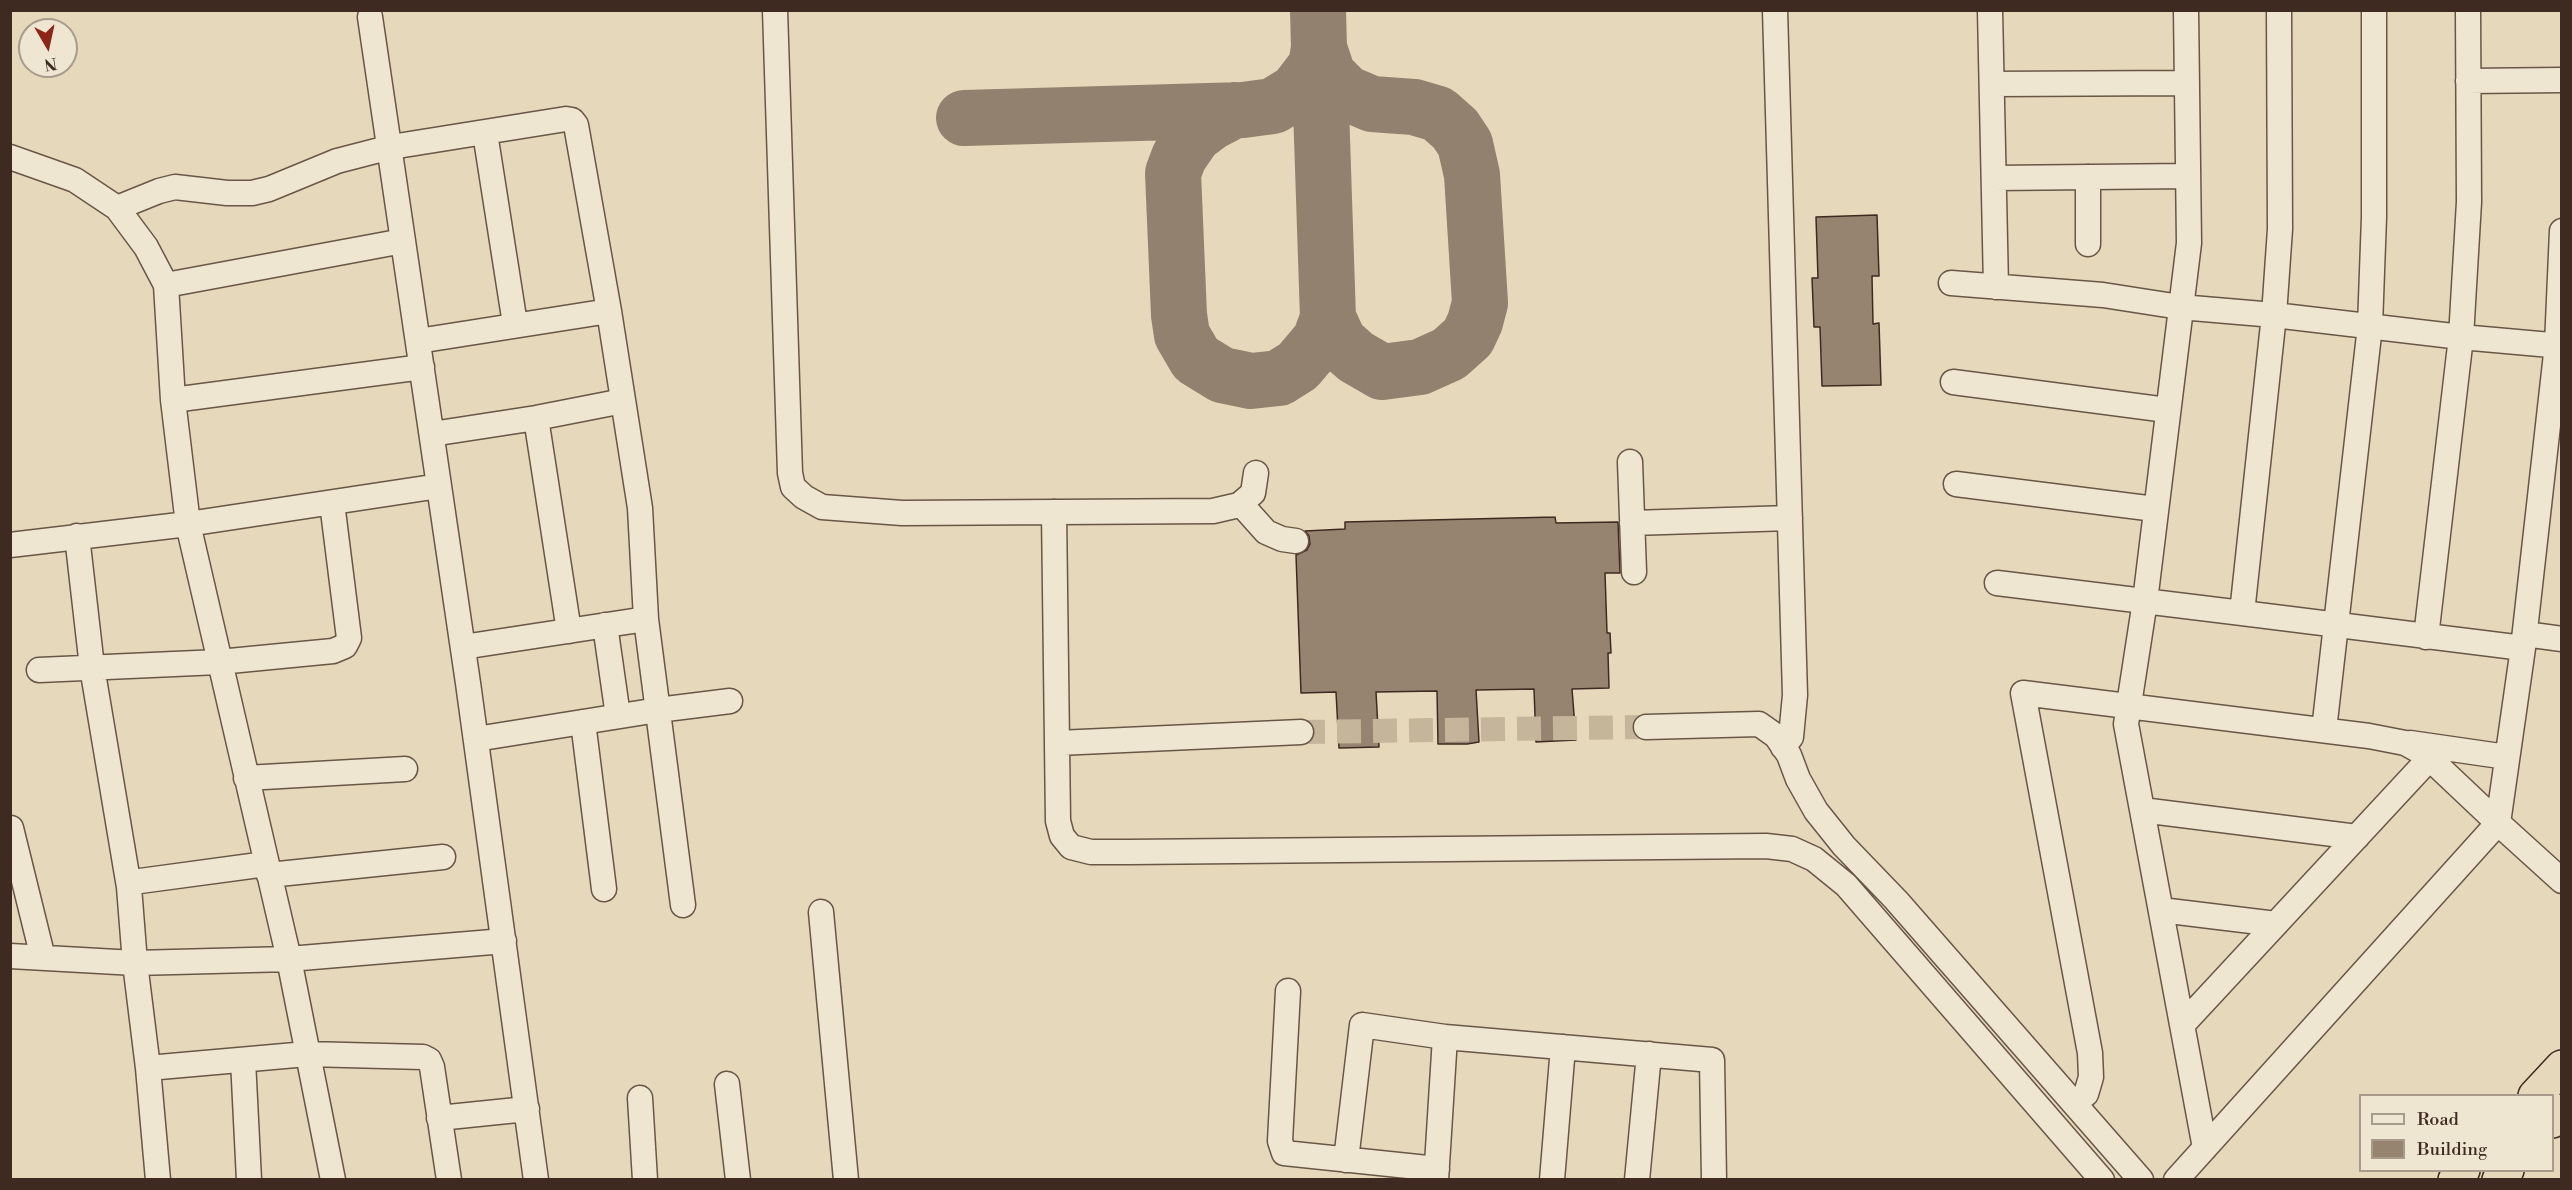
<!DOCTYPE html>
<html>
<head>
<meta charset="utf-8">
<style>
  body { margin:0 }
  #map { position:relative; width:2572px; height:1190px; overflow:hidden; background:#e6d8ba; font-family:"Libre Bodoni",serif }
  canvas { display:block }
  .frame { position:absolute; inset:0; border:12px solid #3f2a21; pointer-events:none }
  .legend { position:absolute; left:2359px; top:1094px; width:195px; height:78px; box-sizing:border-box; background:#efe6d2; border:2px solid #a99b8b; margin:0; padding:8px 10px; list-style:none; font-size:18px; color:#3f2a21 }
  .legend li { display:flex; align-items:center; gap:12px; height:30px }
  .legend b { width:30px; border:2px solid #a99b8b }
  .north { position:absolute; left:18px; top:18px; width:60px; height:60px; box-sizing:border-box; background:#efe6d2; border:2px solid #a99b8b; border-radius:50%; rotate:171deg; font-size:16px; font-weight:700; line-height:24px; text-align:center; color:#3f2a21 }
  .north::after { content:''; display:block; margin:auto; width:21px; height:27px; background:#8f2418; clip-path:polygon(50% 0,100% 100%,50% 72%,0 100%) }
</style>
</head>
<body>
<div id="map">
<canvas width="2572" height="1190"></canvas>
<div class="frame"></div>
<ul class="legend">
<li><b style="height:8px;background:#efe6d2"></b>Road</li>
<li><b style="height:16px;background:#968471"></b>Building</li>
</ul>
<div class="north">N</div>
</div>
<script>
const ctx = document.querySelector('canvas').getContext('2d');
ctx.lineJoin = 'round';
const poly = rows => new Path2D(rows.map(r => 'M' + r).join(''));
function strokePath(path, color, width, dash) { ctx.strokeStyle = color; ctx.lineWidth = width; ctx.lineCap = dash ? 'butt' : 'round'; ctx.setLineDash(dash || []); ctx.stroke(path); }
function fill(path, color) { ctx.fillStyle = color; ctx.fill(path, 'evenodd'); }
const taxiway = poly([
  [1318,10,1319,48,1328,318,1339,342,1356,357,1382,372,1420,367,1449,354,1468,337,1475,322,1480,303,1472,175,1465,144,1455,129,1438,114,1414,107,1372,104,1346,93,1328,75,1319,48],
  [1235,110,1210,123,1194,135,1179,157,1173,173,1179,315,1182,335,1196,359,1222,375,1251,381,1279,378,1298,366,1320,340,1328,318],
  [964,118,1243,110,1273,106,1296,92,1316,66,1319,48]
]);
const building = poly([
  [1877,215,1879,276,1872,276,1873,324,1879,323,1881,385,1822,386,1820,327,1814,327,1812,278,1818,278,1816,217,1877,215],
  [1555,517,1556,523,1618,522,1620,573,1605,573,1607,633,1610,633,1611,653,1608,653,1609,688,1572,689,1576,740,1536,742,1534,689,1476,690,1479,742,1467,744,1438,744,1437,691,1376,692,1379,747,1339,748,1336,692,1301,693,1296,555,1307,550,1310,544,1309,536,1305,531,1345,529,1345,522,1555,517]
]);
const minorTunnel = poly([
  [1301,732,1646,727]
]);
const minor = poly([
  [775,10,790,473,793,487,804,497,822,507,902,513,1213,511,1239,505,1253,493,1256,473],
  [1775,10,1795,695,1791,737,1783,747],
  [1990,10,1996,287],
  [2186,10,2189,243,2145,601,2126,724,2205,1148],
  [2468,10,2469,202,2461,337,2562,346],
  [370,17,403,241],
  [2468,81,2562,80],
  [1992,84,2187,83],
  [485,133,515,324],
  [10,157,75,180,117,208,146,247,166,285],
  [2088,177,2088,244],
  [1994,178,2188,176],
  [117,208,159,191,175,187,227,193,252,193,269,189,337,161,391,147,566,119,572,120,576,125,609,311],
  [1951,283,2103,295,2180,307,2274,315,2461,337,2426,637],
  [418,341,609,311,640,508,646,619,683,905],
  [1953,382,2167,410],
  [173,400,422,367],
  [536,418,569,631],
  [432,434,536,418,623,401],
  [1630,462,1634,572],
  [1956,484,2155,509],
  [1241,504,1266,532,1282,539,1296,541],
  [1054,512,1058,821,1062,836,1071,847,1091,852,1129,852,1766,846,1792,849,1814,859,1846,885,2102,1180],
  [1632,523,1790,518],
  [77,536,92,667,129,887],
  [10,545,188,524,439,486],
  [1997,583,2242,613,2274,315,2280,229,2279,10],
  [2242,613,2523,648,2557,345,2562,231],
  [605,625,618,716],
  [2525,634,2562,639],
  [463,647,646,619],
  [2523,648,2498,823,2562,881],
  [39,670,219,662,333,651,345,646,349,638,332,503],
  [583,722,604,889],
  [1646,727,1759,724,1776,736,1789,755,1798,779,1816,811,1844,846,1896,900,2141,1180],
  [2324,730,2370,326,2374,217,2374,10],
  [476,739,658,710,730,701],
  [1058,743,1301,732],
  [2410,743,2507,757],
  [246,778,405,769],
  [2142,810,2357,837],
  [11,828,43,958],
  [269,875,443,857],
  [2161,910,2276,924],
  [821,912,846,1180],
  [10,956,135,963,289,959,504,941],
  [1288,991,1280,1141,1284,1153,1437,1169],
  [2183,1024,2429,759],
  [243,1060,249,1180],
  [148,1068,307,1054,423,1057,429,1060,432,1067,449,1180],
  [727,1084,738,1180],
  [640,1098,645,1180],
  [2074,1103,2086,1094,2091,1077,2090,1053,2023,693,2369,736,2405,743,2425,754,2498,823,2176,1180],
  [439,1118,527,1109],
  [1346,1160,1362,1025,1445,1037],
  [158,1180,148,1068,135,963,129,887,133,882,140,881,266,864],
  [333,1180,289,959,188,524,173,400,166,285,403,241,468,683,536,1180],
  [1436,1180,1445,1037,1712,1060,1714,1180],
  [1552,1180,1563,1047],
  [1637,1180,1649,1054]
]);
const highway = poly([
  [2535,1096,2562,1067],
  [2552,1121,2562,1111],
  [2455,1180,2463,1170],
  [2499,1180,2507,1170]
]);
strokePath(taxiway, '#92816e', 56);
fill(building, '#968471');
strokePath(building, '#3f2a21', 1.5);
strokePath(minorTunnel, '#c5b59b', 24, [24, 12]);
strokePath(minor, '#695647', 27);
strokePath(highway, '#3f2a21', 36);
strokePath(minor, '#efe6d2', 24);
strokePath(highway, '#e6d8ba', 33);
</script>
</body>
</html>
